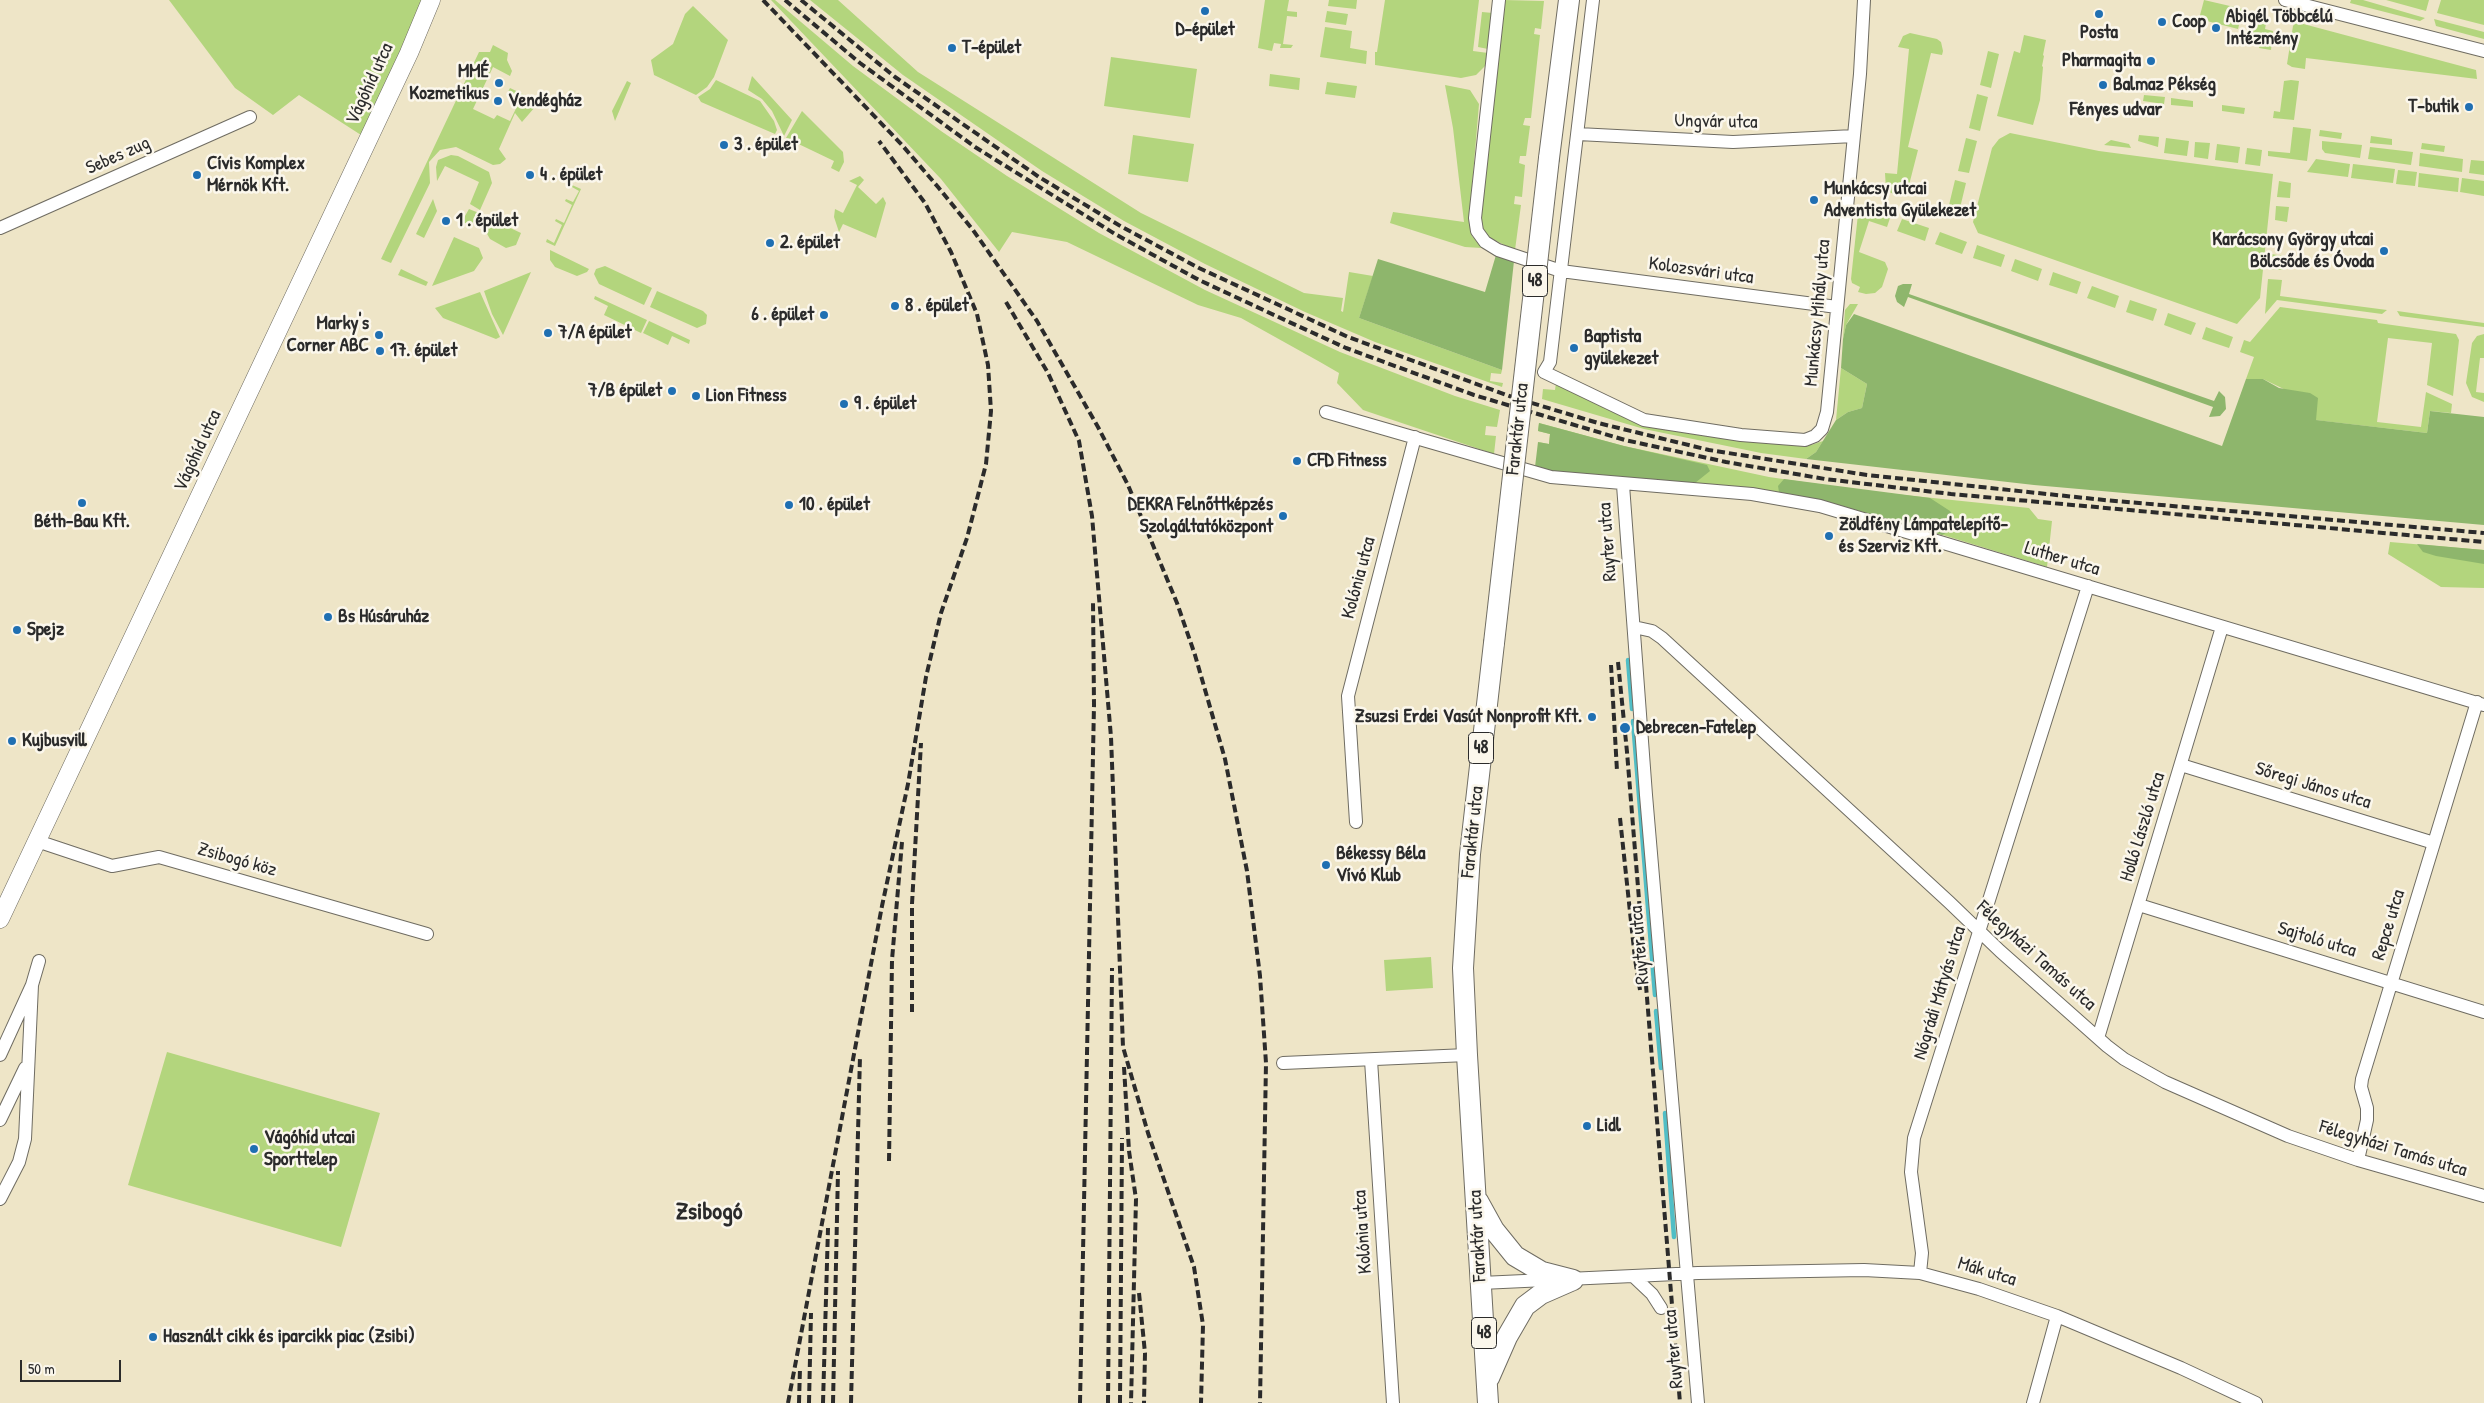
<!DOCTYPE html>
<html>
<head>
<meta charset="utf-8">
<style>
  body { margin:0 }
  #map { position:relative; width:2484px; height:1403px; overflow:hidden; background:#eee5c7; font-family:"Patrick Hand",sans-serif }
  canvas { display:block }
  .scale { position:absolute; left:20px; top:1360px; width:101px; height:22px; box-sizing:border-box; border:2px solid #2b2b2b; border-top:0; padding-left:6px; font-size:15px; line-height:18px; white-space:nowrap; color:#2b2b2b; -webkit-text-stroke:4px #fbf7ec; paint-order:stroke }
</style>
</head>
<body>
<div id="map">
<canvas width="2484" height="1403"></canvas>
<div class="scale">50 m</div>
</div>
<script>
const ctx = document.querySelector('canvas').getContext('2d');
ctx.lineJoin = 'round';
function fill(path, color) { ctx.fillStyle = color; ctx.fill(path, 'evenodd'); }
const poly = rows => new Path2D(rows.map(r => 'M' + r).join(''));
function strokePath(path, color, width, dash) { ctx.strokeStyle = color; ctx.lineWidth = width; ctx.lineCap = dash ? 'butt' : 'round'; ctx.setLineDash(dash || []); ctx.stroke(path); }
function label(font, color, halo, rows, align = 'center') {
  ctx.font = font + ' "Patrick Hand",sans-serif'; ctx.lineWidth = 5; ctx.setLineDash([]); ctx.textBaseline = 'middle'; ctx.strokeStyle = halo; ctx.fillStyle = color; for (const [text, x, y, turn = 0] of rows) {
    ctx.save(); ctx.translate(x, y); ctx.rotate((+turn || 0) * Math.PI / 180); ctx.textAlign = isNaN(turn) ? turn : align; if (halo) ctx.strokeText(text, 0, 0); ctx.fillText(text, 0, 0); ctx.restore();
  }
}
const green = poly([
  [169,0,422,0,397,63,361,135,299,95,273,115,235,88],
  [771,0,775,0,853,66,941,131,1007,176,1099,233,1205,290,1340,352,1455,396,1500,410,1497,427,1486,426,1485,435,1496,436,1494,454,1363,410,1337,383,1339,373,1320,362,1241,318,1198,305,1067,242,1012,232,999,252,941,179],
  [810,0,838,0,918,72,1141,213,1304,293,1343,298,1341,311,1343,312,1349,272,1373,276,1359,318,1502,370,1501,374,1491,373,1490,381,1503,383,1502,387,1375,342,1305,312,1205,264,1124,221,1042,171,903,75],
  [1265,0,1289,0,1287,11,1297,12,1297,17,1287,16,1283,44,1293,45,1291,48,1280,48,1281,44,1274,43,1272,51,1258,48],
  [1329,0,1357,0,1356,9,1328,6],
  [1385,0,1479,0,1473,51,1488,53,1485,66,1476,75,1461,78,1375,65,1375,52,1377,52],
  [1504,0,1544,1,1541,29,1535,28,1534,34,1540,35,1531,118,1525,118,1523,125,1530,126,1526,156,1520,156,1519,163,1525,165,1522,197,1515,196,1514,204,1521,205,1515,250,1488,237,1482,226,1481,218],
  [2204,0,2243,9,2238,29,2199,19],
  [2351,0,2363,0,2425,18,2420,21,2350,3],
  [2386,0,2429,0,2426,11],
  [2441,0,2484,0,2484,25,2437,13],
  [693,6,728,40,714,77,707,87,696,95,654,75,651,60,673,44,685,14],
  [1327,11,1348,14,1346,25,1325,22],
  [1482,12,1493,13,1488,49,1478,47],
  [2253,12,2265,15,2267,18,2265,29,2273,31,2271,50,2259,48,2262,35,2248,32],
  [2434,19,2484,32,2484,39,2436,26],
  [2296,22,2476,70,2477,79,2306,58,2305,69,2292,67,2287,64,2293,26],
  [1325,27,1352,31,1350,48,1367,51,1366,64,1320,57],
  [1910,33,1937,39,1941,42,1943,51,1942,55,1931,53,1908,147,1918,150,1909,185,1904,193,1895,195,1886,190,1885,173,1897,174,1909,49,1898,47,1903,36],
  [2024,35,2046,40,2043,55,2044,56,2042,66,2043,67,2040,100,2033,125,1997,116,2014,51,2020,53],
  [493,45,508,53,507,60,512,71,510,76,493,67,473,109,494,119,497,115,510,121,521,98,508,92,510,88,529,97,535,107,522,122,515,113,499,149,506,159,500,164,493,165,456,147,440,150,429,162,430,183,391,263,381,259,479,52,490,52],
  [1988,51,1999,54,1991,88,1980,85],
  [1111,57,1197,69,1190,118,1104,106],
  [1270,74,1300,78,1299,90,1269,86],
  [752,76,792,120,784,136,772,111,762,99,748,90],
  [716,80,760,101,774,121,777,130,775,134,701,102,698,97,710,89],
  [2291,80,2299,81,2294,120,2273,118,2274,111,2280,112,2284,81],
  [627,81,631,83,615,121,612,111],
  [1327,82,1357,86,1355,98,1325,94],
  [1445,85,1470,90,1479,104,1469,222,1472,236,1482,248,1465,247,1390,223,1393,212,1464,222,1453,128],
  [1977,94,1988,97,1980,131,1969,128],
  [2144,95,2165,97,2164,104,2143,101],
  [2171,98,2193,101,2193,107,2171,105],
  [2222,105,2245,108,2244,114,2222,111],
  [802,111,843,152,844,162,839,172,831,168,834,161,786,138],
  [2293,127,2311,129,2307,161,2268,156,2268,151,2290,153],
  [2320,130,2342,133,2341,139,2319,136],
  [2010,133,2099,151,2273,174,2260,298,2237,324,1978,233,1973,222,1992,148,1999,139],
  [1133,135,1194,144,1188,182,1128,174],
  [2139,135,2159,137,2158,147,2138,141],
  [2371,136,2392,139,2392,145,2370,143],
  [1966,138,1977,141,1969,173,1958,171],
  [2166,138,2189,141,2187,156,2164,153],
  [2111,140,2129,144,2131,148,2104,145],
  [2322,141,2362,145,2360,158,2325,153,2322,149],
  [2195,142,2210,143,2208,159,2194,157],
  [2422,143,2445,146,2444,152,2421,149],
  [2217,144,2240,147,2238,163,2215,160],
  [2370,147,2413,152,2411,165,2368,159],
  [2247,148,2262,150,2260,166,2245,164],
  [2420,153,2463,159,2462,172,2419,166],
  [451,155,458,156,489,172,492,183,480,210,470,204,479,182,445,166,437,181,436,167,438,160],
  [2316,159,2350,164,2348,177,2307,172],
  [2471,160,2484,161,2484,175,2469,173],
  [2353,164,2395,169,2393,183,2351,178],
  [2398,170,2417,172,2415,186,2396,184],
  [2419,173,2459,178,2458,192,2418,187],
  [860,176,864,180,858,187,876,204,883,197,886,203,876,238,843,224,839,232,834,217,835,209,843,213,857,185,849,181],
  [2462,178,2484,181,2484,196,2460,192],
  [1955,180,1966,183,1960,208,1949,205],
  [2279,181,2291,183,2290,198,2277,197],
  [572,185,581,189,555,246,546,242,547,239,554,243,562,225,555,221,556,219,564,223,572,205,565,201,566,199,573,202,579,191,572,187],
  [433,199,437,211,424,238,416,234],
  [2276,206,2289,207,2287,222,2275,220],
  [1868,207,1891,215,1887,227,1869,221,1859,252,1885,262,1888,269,1882,287,1875,293,1866,294,1858,292,1860,287,1852,283,1851,279,1858,214,1862,208],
  [469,209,479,213,476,219,472,223,461,223],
  [487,217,521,233,516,245,506,248,490,239,486,232],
  [1902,219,1929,228,1925,241,1897,231],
  [1940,232,1967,242,1962,254,1935,244],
  [454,237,479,248,483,258,474,271,432,286],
  [1977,245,2005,255,2001,267,1973,258],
  [550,250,589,269,587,272,577,276,555,267,550,260],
  [2271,254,2284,256,2283,270,2269,269],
  [2015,259,2042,269,2038,281,2011,271],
  [605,266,652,288,644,305,599,284,594,274,596,269],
  [401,269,428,282,426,286,398,275],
  [531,272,503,335,492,314,484,291],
  [2053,272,2081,282,2077,294,2049,285],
  [2268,279,2282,280,2280,296,2387,310,2382,314,2277,300,2265,314],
  [2092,286,2119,296,2115,308,2087,298],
  [657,291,703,311,707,315,706,324,697,328,650,307],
  [480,292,500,337,496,339,443,318,435,308],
  [595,296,647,320,641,333,604,315,608,306,594,299],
  [2130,300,2157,309,2153,321,2126,312],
  [1850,304,1858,304,1846,325,1843,339,1845,310],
  [2280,307,2377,320,2378,323,2456,334,2459,340,2453,396,2427,385,2432,343,2388,338,2377,422,2421,427,2426,392,2452,404,2451,413,2430,411,2427,433,2315,420,2290,392,2263,379,2246,379,2254,357,2240,352,2244,340,2250,342],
  [2397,311,2484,323,2484,327,2400,316],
  [2168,313,2196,323,2191,335,2164,325],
  [649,321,690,340,689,344,672,336,668,345,643,333],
  [2206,327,2233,337,2229,348,2202,339],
  [2484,334,2484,358,2480,358,2476,392,2484,393,2484,402,2472,397,2466,383,2472,343,2477,336],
  [1841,368,1867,384,1862,408,1848,412,1836,420],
  [1556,383,1643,424,1741,440,1811,445,1823,441,1816,452,1806,459,1761,453,1644,429,1542,399,1543,389,1555,390],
  [1539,423,1624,446,1769,477,1866,491,2029,508,2038,519,2052,521,2047,567,1891,519,1807,497,1727,486,1616,477,1538,442,1549,444,1550,434,1538,431],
  [2390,542,2484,550,2484,588,2441,587,2388,554],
  [1431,957,1433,988,1386,991,1384,960],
  [167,1052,380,1113,341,1247,128,1185]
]);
const forest = poly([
  [1496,255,1514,261,1502,370,1359,318,1378,259,1485,292],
  [1903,284,1912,284,1909,294,2214,401,2219,391,2225,397,2226,409,2220,416,2209,417,2213,407,1908,297,1904,307,1897,302,1895,296,1898,286],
  [1854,314,2222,446,2246,379,2263,379,2279,388,2310,393,2318,398,2316,420,2427,433,2430,411,2484,417,2484,525,2034,485,1806,459,1816,452,1836,420,1848,412,1862,408,1867,384,1841,368,1843,339,1846,325],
  [1539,423,1624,446,1707,465,1710,471,1695,483,1560,473,1535,467,1538,442,1549,444,1550,434,1538,431],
  [1784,479,1930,498,1950,511,1954,517,1955,528,1942,535,1822,500,1779,492,1778,486],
  [2417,544,2484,550,2484,564,2436,556,2423,552]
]);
const stream = poly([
  [1628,660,1632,709],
  [1633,721,1655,995],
  [1656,1011,1661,1068],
  [1665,1113,1674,1237]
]);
const street = poly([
  [1499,0,1475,218,1477,231,1485,242,1498,250,1561,271,1837,307],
  [1593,0,1550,362,1544,372,1644,420,1741,435,1805,440,1815,436,1822,429,1827,412,1860,74,1864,0],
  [2285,0,2484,51],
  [1578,134,1733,142,1854,136],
  [0,228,250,117],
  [1326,412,1551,477,1752,494,1820,506,2484,705],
  [1623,485,1646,795,1698,1403],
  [1634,627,1652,631,1662,638,1949,902,2000,951,2107,1046,2124,1059,2165,1082,2288,1136,2358,1160,2484,1196],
  [2181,765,2434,843],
  [1356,822,1348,696,1415,437],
  [37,841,112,866,159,857,427,934],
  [2139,905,2484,1012],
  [2098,1038,2222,627],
  [0,1055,32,985,39,961],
  [1371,1060,1393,1403],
  [1283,1063,1467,1055],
  [0,1120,25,1068],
  [2358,1160,2367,1120,2367,1108,2361,1087,2362,1079,2477,702],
  [0,1199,19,1162,25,1139,32,985],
  [1920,1273,1922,1253,1911,1172,1914,1138,2088,586],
  [1634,1277,1652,1294,1661,1308],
  [1481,1283,1698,1273,1864,1270,1920,1273,1979,1289,2057,1316,2181,1368,2256,1403],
  [2033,1403,2057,1316]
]);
const secondary = poly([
  [0,919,409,53,431,0]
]);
const primary = poly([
  [1549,158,1569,0],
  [1478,1201,1494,1230,1515,1256,1542,1272,1573,1280],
  [1489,1378,1507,1337,1525,1306,1541,1294,1573,1280],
  [1488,1403,1467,1055,1463,968,1470,854,1494,643]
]);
const rail = poly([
  [763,0,902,145,938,187,973,230,1037,321,1098,427,1128,485,1177,603,1195,655,1225,759,1247,871,1260,976,1266,1063,1260,1403],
  [785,0,860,63,975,147,1115,234,1199,280,1287,321,1346,348,1474,395,1625,440,1726,462,1825,479,1951,494,2484,542],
  [801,0,895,77,1039,177,1122,227,1199,268,1348,337,1512,397,1598,423,1709,450,1867,475,2104,500,2484,533],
  [1006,302,1048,373,1079,441,1092,516,1111,737,1123,1047,1148,1133,1194,1267,1203,1325,1201,1403],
  [1618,662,1627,752,1680,1403],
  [1611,665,1617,771],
  [1620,818,1635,959,1640,990],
  [912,1012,912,904,921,743],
  [1124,1067,1129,1151,1136,1199,1131,1403],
  [889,1161,892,960,902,842],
  [1139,1293,1145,1353,1144,1403],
  [788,1403,882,906,908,784,926,677,941,613,967,538,986,464,991,411,988,365,977,314,951,252,925,203,879,141],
  [799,1403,800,1368],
  [809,1403,811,1313],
  [823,1403,828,1228],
  [833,1403,838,1171],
  [851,1403,860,1056],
  [1080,1403,1094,705,1093,601],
  [1108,1403,1112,968],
  [1120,1403,1122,1138]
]);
const primaryBridge = poly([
  [1494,643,1549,158]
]);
const markers = [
  [1205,11,5,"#1f6fb2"],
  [2099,14,5,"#1f6fb2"],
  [2162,22,5,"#1f6fb2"],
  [2216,28,5,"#1f6fb2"],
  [952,48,5,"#1f6fb2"],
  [2151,61,5,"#1f6fb2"],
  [499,83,5,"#1f6fb2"],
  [2103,85,5,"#1f6fb2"],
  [498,101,5,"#1f6fb2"],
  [2469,107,5,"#1f6fb2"],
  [724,145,5,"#1f6fb2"],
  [197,175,5,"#1f6fb2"],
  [530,175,5,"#1f6fb2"],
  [1814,200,5,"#1f6fb2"],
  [446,221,5,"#1f6fb2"],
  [770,243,5,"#1f6fb2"],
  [2384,251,5,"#1f6fb2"],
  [895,306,5,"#1f6fb2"],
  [824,315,5,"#1f6fb2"],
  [548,333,5,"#1f6fb2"],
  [379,335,5,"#1f6fb2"],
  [1574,348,5,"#1f6fb2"],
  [380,351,5,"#1f6fb2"],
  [672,391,5,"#1f6fb2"],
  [696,396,5,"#1f6fb2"],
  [844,404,5,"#1f6fb2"],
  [1297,461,5,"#1f6fb2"],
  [82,503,5,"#1f6fb2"],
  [789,505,5,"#1f6fb2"],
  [1283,516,5,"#1f6fb2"],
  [1829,536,5,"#1f6fb2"],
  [328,617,5,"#1f6fb2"],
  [17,630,5,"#1f6fb2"],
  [1592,717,5,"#1f6fb2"],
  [1625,728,6,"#1f6fb2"],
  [12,741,5,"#1f6fb2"],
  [1326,865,5,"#1f6fb2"],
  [1587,1126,5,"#1f6fb2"],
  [254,1149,5,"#1f6fb2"],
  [153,1337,5,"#1f6fb2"]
];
const shields = [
  [1535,281,25],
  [1481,748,25],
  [1484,1333,25]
];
const shieldNames = [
  ["48",1535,281],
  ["48",1481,748],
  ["48",1484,1333]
];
const poiNames = [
  ["Abigél Többcélú",2226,17],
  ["Intézmény",2226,39],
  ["Coop",2172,22],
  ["D-épület",1205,30,"center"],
  ["Posta",2099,33,"center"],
  ["T-épület",962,48],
  ["Pharmagita",2141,61,"right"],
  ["MMÉ",489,72,"right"],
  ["Kozmetikus",489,94,"right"],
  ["Balmaz Pékség",2113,85],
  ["Vendégház",508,101],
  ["T-butik",2459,107,"right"],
  ["3 . épület",734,145],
  ["Cívis Komplex",207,164],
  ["Mérnök Kft.",207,186],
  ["4 . épület",540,175],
  ["Munkácsy utcai",1824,189],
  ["Adventista Gyülekezet",1824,211],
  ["1 . épület",456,221],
  ["Karácsony György utcai",2374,240,"right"],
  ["Bölcsőde és Óvoda",2374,262,"right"],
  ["2. épület",780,243],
  ["8 . épület",905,306],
  ["6 . épület",814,315,"right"],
  ["Marky's",369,324,"right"],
  ["Corner ABC",369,346,"right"],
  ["7/A épület",558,333],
  ["Baptista",1584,337],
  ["gyülekezet",1584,359],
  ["17. épület",390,351],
  ["7/B épület",662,391,"right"],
  ["Lion Fitness",706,396],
  ["9 . épület",854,404],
  ["CFD Fitness",1307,461],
  ["10 . épület",799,505],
  ["DEKRA Felnőttképzés",1273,505,"right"],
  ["Szolgáltatóközpont",1273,527,"right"],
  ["Béth-Bau Kft.",82,522,"center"],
  ["Zöldfény Lámpatelepítő-",1839,525],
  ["és Szerviz Kft.",1839,547],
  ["Bs Húsáruház",338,617],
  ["Spejz",27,630],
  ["Zsuzsi Erdei Vasút Nonprofit Kft.",1582,717,"right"],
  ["Debrecen-Fatelep",1636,728],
  ["Kujbusvill",22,741],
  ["Békessy Béla",1336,854],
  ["Vívó Klub",1336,876],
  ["Lidl",1597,1126],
  ["Vágóhíd utcai",264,1138],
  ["Sporttelep",264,1160],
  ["Használt cikk és iparcikk piac (Zsibi)",163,1337]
];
const streetNames = [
  ["Vágóhíd utca",370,84,-65],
  ["Ungvár utca",1716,122,1],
  ["Sebes zug",118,156,-24],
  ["Kolozsvári utca",1701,271,8],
  ["Munkácsy Mihály utca",1818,313,-85],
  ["Faraktár utca",1518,429,-84],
  ["Vágóhíd utca",198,451,-65],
  ["Ruyter utca",1608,542,-94],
  ["Luther utca",2062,559,17],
  ["Kolónia utca",1359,578,-75],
  ["Sőregi János utca",2313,786,17],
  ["Holló László utca",2143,827,-73],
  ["Faraktár utca",1473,832,-84],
  ["Zsibogó köz",237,860,16],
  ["Repce utca",2389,925,-73],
  ["Sajtoló utca",2317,940,17],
  ["Ruyter utca",1640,945,-95],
  ["Félegyházi Tamás utca",2036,956,42],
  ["Nógrádi Mátyás utca",1940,993,-73],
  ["Félegyházi Tamás utca",2393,1149,17],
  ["Kolónia utca",1363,1232,-94],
  ["Faraktár utca",1478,1236,-93],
  ["Mák utca",1987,1272,17],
  ["Ruyter utca",1674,1349,-95]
];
const neighbourhoodNames = [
  ["Fényes udvar",2116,110]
];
const districtNames = [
  ["Zsibogó",709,1213]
];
fill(green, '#b3d57d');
fill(forest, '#8eb66c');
strokePath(stream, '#50bec6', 4.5);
strokePath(street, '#6f6c62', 14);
strokePath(secondary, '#6f6c62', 19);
strokePath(primary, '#6f6c62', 22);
strokePath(street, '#fff', 12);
strokePath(secondary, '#fff', 18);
strokePath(primary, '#fff', 20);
strokePath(rail, '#2b2b2b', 4, [8, 4]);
strokePath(primaryBridge, '#6f6c62', 22, []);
strokePath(primaryBridge, '#fff', 20);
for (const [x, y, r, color] of markers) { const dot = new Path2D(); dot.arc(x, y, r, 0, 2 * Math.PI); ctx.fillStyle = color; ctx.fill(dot); strokePath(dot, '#fbf7ec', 2); }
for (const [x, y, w] of shields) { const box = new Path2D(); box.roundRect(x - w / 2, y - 15.5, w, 31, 4); ctx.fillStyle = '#fbf7ec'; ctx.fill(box); strokePath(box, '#2b2b2b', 1); }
label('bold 18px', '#2b2b2b', null, shieldNames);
label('bold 19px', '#2b2b2b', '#fbf7ec', poiNames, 'left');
label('19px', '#2b2b2b', '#fbf7ec', streetNames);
label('bold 20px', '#2b2b2b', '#fbf7ec', neighbourhoodNames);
label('bold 24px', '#2b2b2b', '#fbf7ec', districtNames);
</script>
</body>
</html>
